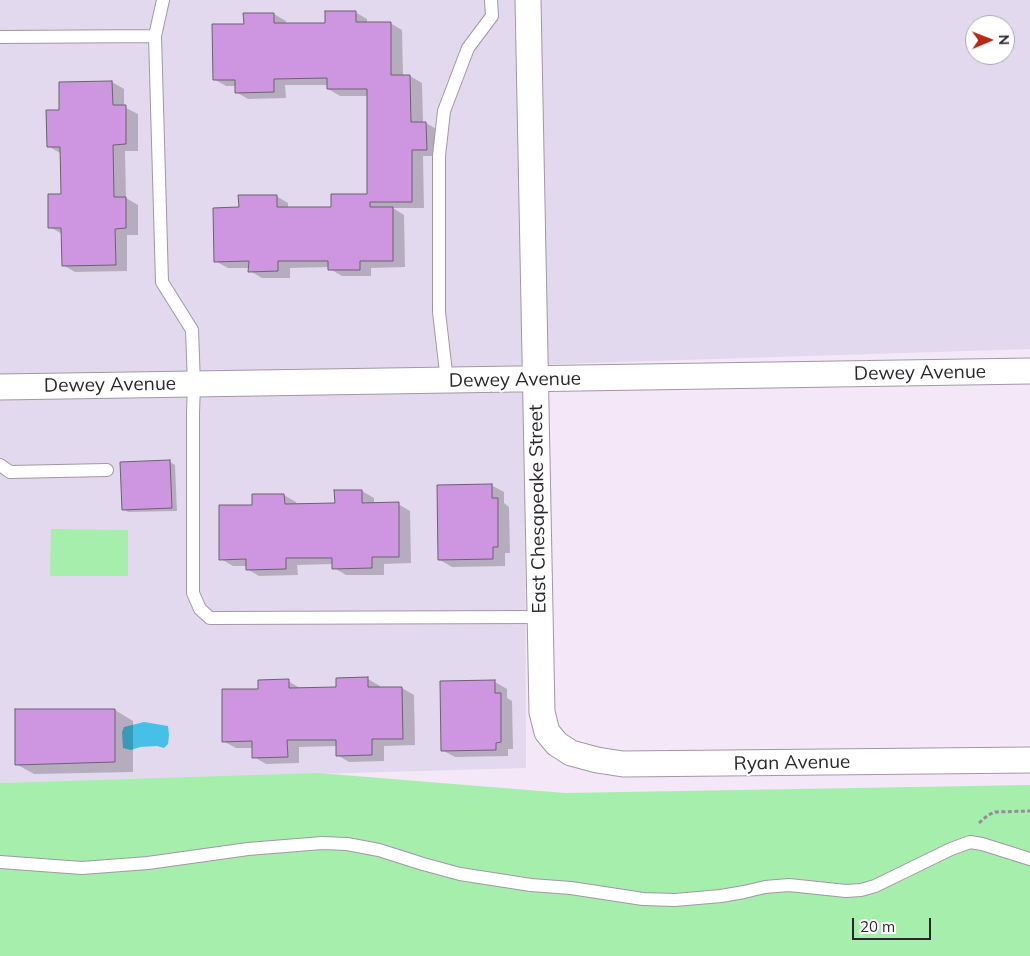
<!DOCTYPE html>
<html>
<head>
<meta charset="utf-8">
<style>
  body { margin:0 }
  #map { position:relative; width:1030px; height:956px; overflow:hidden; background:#f3e7f8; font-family:Mulish,sans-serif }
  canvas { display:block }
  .north { position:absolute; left:965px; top:15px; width:50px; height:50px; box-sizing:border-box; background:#fff; border:1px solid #aaa8ab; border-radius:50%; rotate:89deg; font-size:14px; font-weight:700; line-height:20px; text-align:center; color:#2b262d }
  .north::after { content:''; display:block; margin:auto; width:18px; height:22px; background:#b62a13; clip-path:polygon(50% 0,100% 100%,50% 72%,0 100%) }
  .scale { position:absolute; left:852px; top:918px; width:79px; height:22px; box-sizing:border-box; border:2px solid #2b262d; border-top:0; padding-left:6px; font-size:15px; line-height:18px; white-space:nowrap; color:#2b262d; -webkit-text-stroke:4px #fff; paint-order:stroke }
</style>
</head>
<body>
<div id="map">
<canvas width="1030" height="956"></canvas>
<div class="north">N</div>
<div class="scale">20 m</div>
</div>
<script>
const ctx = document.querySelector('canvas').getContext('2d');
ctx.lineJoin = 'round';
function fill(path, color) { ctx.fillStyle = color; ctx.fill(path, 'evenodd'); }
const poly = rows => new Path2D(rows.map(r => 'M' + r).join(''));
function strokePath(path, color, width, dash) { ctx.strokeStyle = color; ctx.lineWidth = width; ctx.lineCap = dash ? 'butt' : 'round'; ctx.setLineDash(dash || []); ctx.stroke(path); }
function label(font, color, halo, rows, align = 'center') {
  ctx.font = font + ' Mulish,sans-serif'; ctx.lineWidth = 4.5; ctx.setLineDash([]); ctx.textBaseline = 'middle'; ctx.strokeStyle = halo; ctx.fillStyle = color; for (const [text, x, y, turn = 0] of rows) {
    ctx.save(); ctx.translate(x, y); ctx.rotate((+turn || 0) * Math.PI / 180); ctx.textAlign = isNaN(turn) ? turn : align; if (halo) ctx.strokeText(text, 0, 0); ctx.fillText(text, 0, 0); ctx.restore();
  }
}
const education = poly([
  [0,0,1030,0,1030,349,525,365,526,768,0,783],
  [975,25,1005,25,1005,55,975,55]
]);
const green = poly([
  [51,529,128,530,128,576,50,576],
  [318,773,565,793,1030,785,1030,956,0,956,0,783]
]);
const water = poly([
  [144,722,168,726,169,735,168,744,164,748,157,746,140,747,131,750,123,748,122,732,124,727]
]);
const shadow = poly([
  [355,12,367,19,367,23,390,23,402,30,403,76,410,76,422,83,423,123,426,123,438,130,439,156,423,156,424,208,393,208,404,215,405,267,371,268,371,276,342,276,330,269,330,267,290,268,290,278,262,278,250,271,250,268,228,268,215,261,240,208,276,196,288,203,288,209,332,208,369,195,368,96,340,96,328,89,328,85,285,85,286,98,248,99,236,92,236,86,226,86,214,79,245,25,274,14,286,21,286,24,326,24],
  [112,82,124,89,124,107,138,114,138,151,125,151,126,198,138,205,138,235,127,235,127,271,75,272,63,265,62,234,50,227,62,196,60,153,48,146,61,111],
  [170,462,175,465,177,511,128,512,123,509],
  [491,485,504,492,504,503,509,507,510,553,505,553,505,566,452,567,440,560],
  [362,491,374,498,374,504,398,504,410,511,411,563,384,564,384,575,346,575,334,568,333,564,297,565,298,575,259,576,247,569,247,566,233,566,221,559,254,506,284,495,296,502,296,505,336,504],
  [368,679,380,686,380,688,402,688,414,695,415,745,384,746,384,761,349,762,337,755,337,746,299,747,299,763,266,764,254,757,254,748,236,748,223,741,260,690,288,681,300,688,300,689,337,689],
  [495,682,507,689,507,698,512,701,513,749,508,749,508,756,455,757,442,750],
  [115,710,133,721,133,772,34,774,16,764]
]);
const building = poly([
  [325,11,356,11,356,22,391,22,391,75,410,75,411,122,426,122,427,150,412,150,412,202,370,202,370,207,393,207,393,261,360,261,360,270,328,270,328,261,278,261,278,271,248,272,249,261,214,262,213,208,239,207,238,195,277,195,277,207,331,207,331,194,367,194,367,89,327,89,327,78,274,79,274,92,235,93,235,80,213,80,212,24,244,24,243,13,274,13,274,23,325,23,325,11],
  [112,81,113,105,126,105,126,144,113,145,114,197,126,197,126,228,115,229,116,265,62,266,61,228,48,228,48,194,61,194,60,147,47,147,46,110,59,110,59,82,112,81],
  [170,460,172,508,122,510,120,462,170,460],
  [492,484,492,498,498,498,498,547,493,547,493,559,438,560,437,485,492,484],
  [334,490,362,490,362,503,399,502,399,557,372,557,372,568,332,569,332,558,286,558,286,569,246,570,246,559,219,560,219,505,252,505,252,494,284,494,285,504,335,503,334,490],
  [368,677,368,687,402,687,403,739,372,739,372,755,336,756,336,740,287,740,288,757,252,758,252,741,222,742,222,689,258,689,258,680,289,679,289,688,336,687,336,678,368,677],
  [495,680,495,693,501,693,501,742,496,743,496,750,441,751,440,681,495,680],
  [15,709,115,709,115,762,15,765,15,709]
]);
const path = poly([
  [979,823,988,815,995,812,1030,811]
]);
const lane = poly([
  [163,0,155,36,162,282,192,330,194,384,193,413,193,593,200,609,210,618,540,617],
  [0,37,155,36],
  [447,381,439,312,439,156,444,111,468,48,492,16,491,0],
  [0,465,10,472,107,470],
  [0,862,82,868,148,863,248,849,322,843,347,844,379,850,423,864,460,874,531,885,571,888,643,899,675,900,721,896,744,892,765,887,789,885,846,891,861,890,875,886,951,849,970,842,982,844,1030,859]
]);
const street = poly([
  [528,0,542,712,547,732,557,744,571,753,597,760,623,764,1030,760],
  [0,387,1030,371]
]);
const streetNames = [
  ["Dewey Avenue",920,373,-1],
  ["Dewey Avenue",515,380,-1],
  ["Dewey Avenue",110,385,-1],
  ["East Chesapeake Street",538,509,-91],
  ["Ryan Avenue",792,763,-1]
];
fill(education, '#e3d9ee');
fill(green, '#a6eeac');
fill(water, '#47c0e8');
fill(shadow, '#0003');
fill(building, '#ce96e0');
strokePath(building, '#6c6170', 1);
strokePath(lane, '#a297a6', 14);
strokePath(street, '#a297a6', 27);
strokePath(path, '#948c98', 3, [4, 2.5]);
strokePath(lane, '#fff', 12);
strokePath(street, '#fff', 25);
label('19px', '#2b262d', '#fff', streetNames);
</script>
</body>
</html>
